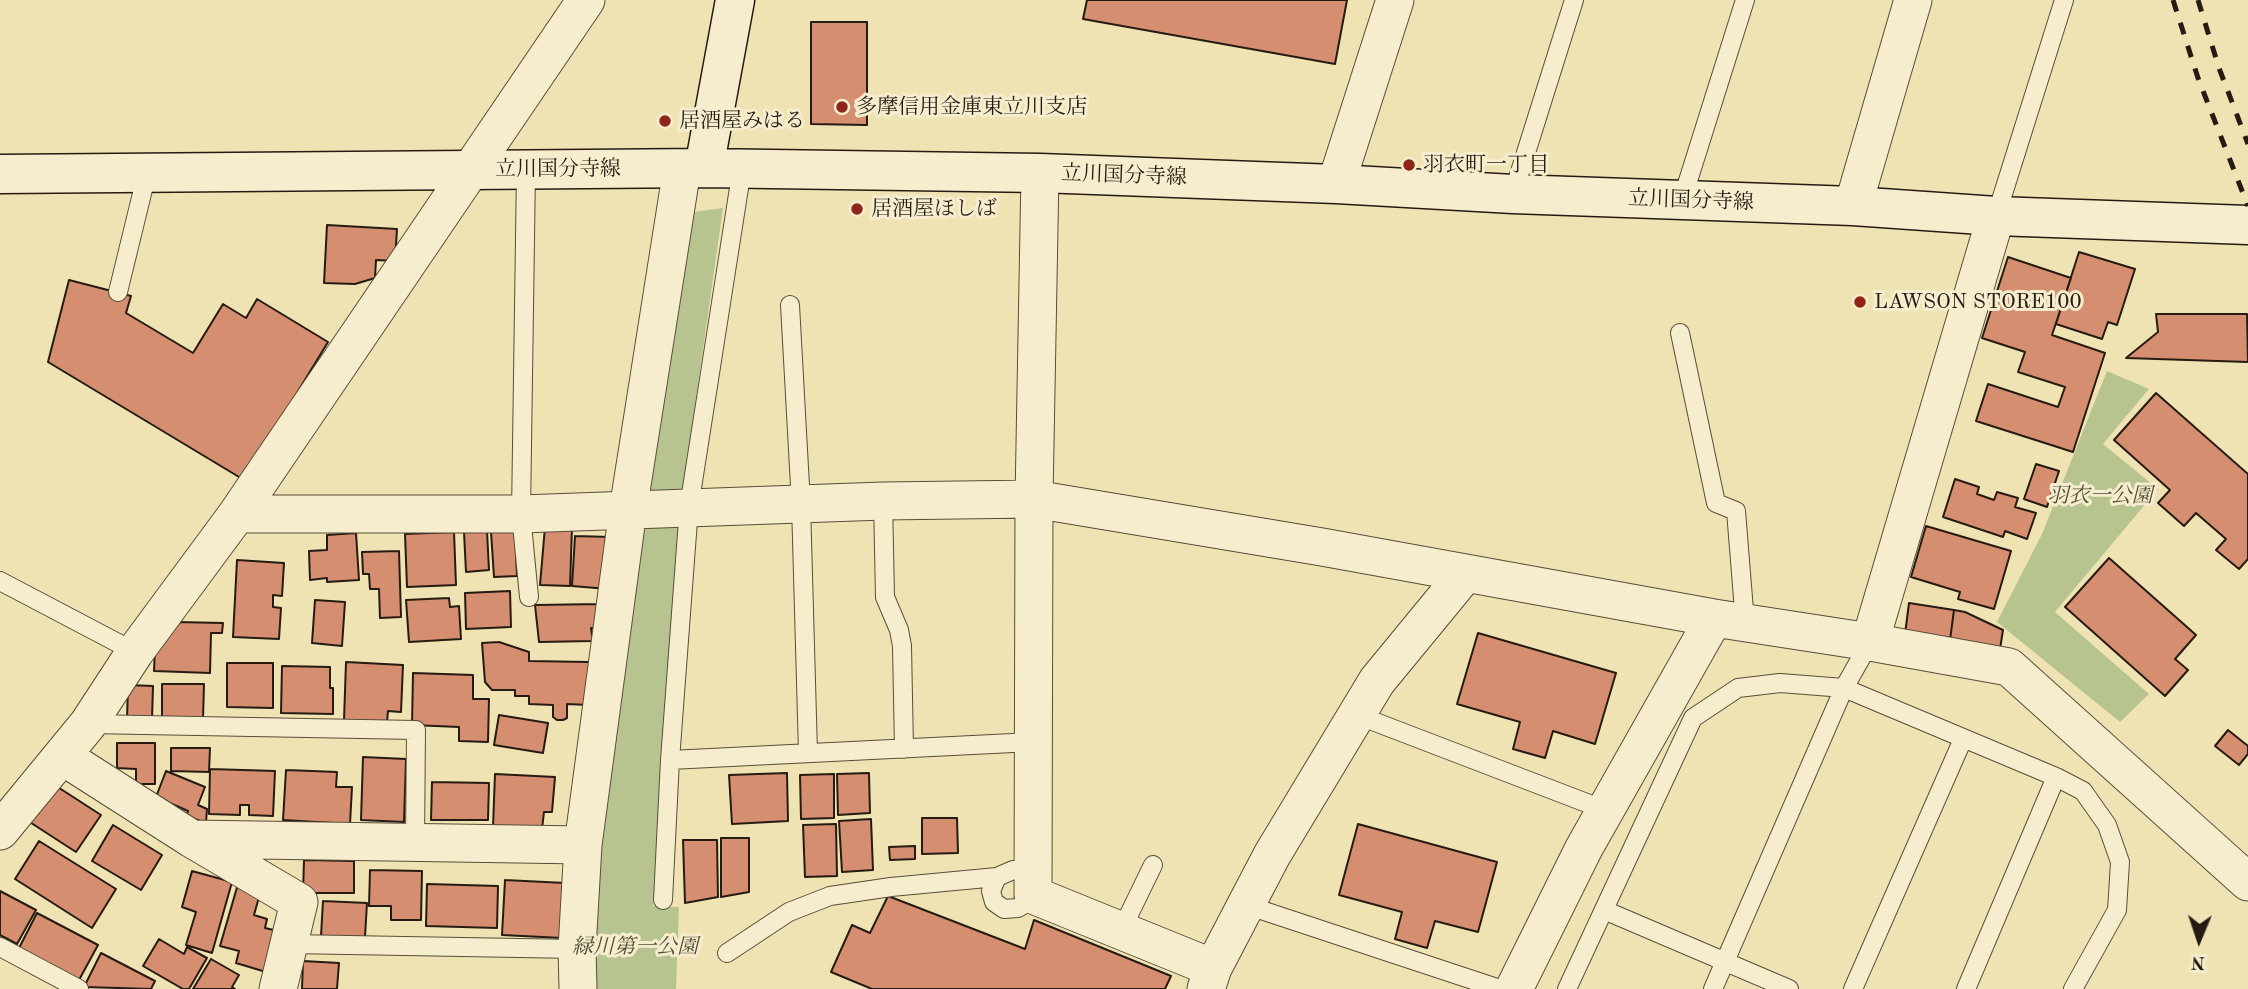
<!DOCTYPE html>
<html>
<head>
<meta charset="utf-8">
<style>
  body { margin:0 }
  #map { position:relative; width:2248px; height:989px; overflow:hidden; background:#f0e3b3; font-family:"Old Standard TT",serif }
  canvas { display:block }
  .north { position:absolute; left:2164px; top:905px; width:70px; height:70px; -webkit-text-stroke:5px #f5edce; paint-order:stroke; rotate:182deg; font-size:19px; font-weight:700; line-height:28px; text-align:center; color:#251b12 }
  .north::after { content:''; display:block; margin:auto; width:24px; height:32px; background:#251b12; clip-path:polygon(50% 0,100% 100%,50% 72%,0 100%) }
</style>
</head>
<body>
<div id="map">
<canvas width="2248" height="989"></canvas>
<div class="north">N</div>
</div>
<script>
const ctx = document.querySelector('canvas').getContext('2d');
ctx.lineJoin = 'round';
function fill(path, color) { ctx.fillStyle = color; ctx.fill(path, 'evenodd'); }
const poly = rows => new Path2D(rows.map(r => 'M' + r).join(''));
function strokePath(path, color, width, dash) { ctx.strokeStyle = color; ctx.lineWidth = width; ctx.lineCap = dash ? 'butt' : 'round'; ctx.setLineDash(dash || []); ctx.stroke(path); }
function label(font, color, halo, rows, align = 'center') {
  ctx.font = font + ' "Old Standard TT","Noto Serif JP",serif'; ctx.lineWidth = 6; ctx.setLineDash([]); ctx.textBaseline = 'middle'; ctx.strokeStyle = halo; ctx.fillStyle = color; for (const [text, x, y, turn = 0] of rows) {
    ctx.save(); ctx.translate(x, y); ctx.rotate((+turn || 0) * Math.PI / 180); ctx.textAlign = isNaN(turn) ? turn : align; if (halo) ctx.strokeText(text, 0, 0); ctx.fillText(text, 0, 0); ctx.restore();
  }
}
const green = poly([
  [723,208,683,490,647,492,686,213],
  [2107,371,2149,389,2103,444,2158,489,2055,612,2149,694,2120,722,1997,622,2042,534],
  [639,520,681,523,662,761,653,906,679,907,676,989,593,989,592,858]
]);
const building = poly([
  [1087,0,1347,0,1335,64,1083,19,1087,0],
  [811,22,867,22,867,125,811,124,811,22],
  [327,225,397,229,395,261,376,260,375,278,355,284,324,283,327,225],
  [2079,252,2135,269,2117,325,2108,322,2102,339,2056,324,2079,252],
  [2008,257,2071,278,2052,335,2105,353,2073,452,1976,421,1988,384,2058,407,2065,387,2018,372,2025,352,1982,338,2008,257],
  [69,280,131,296,126,313,193,353,223,304,246,318,257,299,328,342,244,480,48,362,69,280],
  [2156,314,2247,314,2248,362,2126,358,2158,332,2156,314],
  [2156,393,2248,474,2248,559,2239,569,2216,550,2226,539,2196,513,2184,526,2158,503,2170,490,2114,440,2156,393],
  [2036,464,2059,471,2047,507,2024,499,2036,464],
  [1955,479,1979,487,1977,494,1994,500,1997,492,2018,498,2015,507,2036,513,2027,539,2005,531,2003,537,1943,517,1955,479],
  [1926,526,2011,551,1994,609,1958,599,1960,592,1911,577,1926,526],
  [545,527,572,528,570,586,540,585,545,527],
  [515,530,517,576,494,577,491,532,515,530],
  [487,531,489,570,466,572,464,532,487,531],
  [454,532,456,585,407,587,405,534,454,532],
  [356,533,359,580,327,582,327,578,310,580,309,551,327,550,327,535,356,533],
  [575,536,611,537,608,589,572,586,575,536],
  [399,551,401,617,380,618,379,589,370,589,369,574,363,574,362,552,399,551],
  [2109,558,2196,635,2175,659,2188,670,2165,696,2065,607,2109,558],
  [237,560,284,563,282,596,273,595,273,607,281,608,279,639,233,637,237,560],
  [510,591,511,627,466,629,465,593,510,591],
  [449,598,450,607,459,606,461,639,409,642,406,600,449,598],
  [315,600,345,602,342,646,312,643,315,600],
  [1909,603,1954,610,1950,640,1905,634,1909,603],
  [600,604,599,628,591,628,593,641,539,642,535,605,600,604],
  [1954,610,1965,612,2003,630,2000,649,1950,640,1954,610],
  [176,622,223,623,222,633,211,633,210,673,154,671,155,648,176,622],
  [1478,633,1616,673,1595,744,1553,731,1545,758,1513,749,1520,722,1457,704,1478,633],
  [499,642,529,652,529,661,589,662,589,705,567,704,567,718,563,720,557,720,553,717,553,705,529,704,529,696,515,696,515,690,492,690,485,682,482,643,499,642],
  [346,662,403,665,401,712,388,711,387,722,344,720,346,662],
  [227,663,273,663,273,708,227,707,227,663],
  [282,666,330,667,330,688,333,688,333,714,281,713,282,666],
  [413,673,473,675,473,699,489,699,488,742,459,741,459,727,412,725,413,673],
  [162,684,204,684,203,719,162,718,162,684],
  [128,685,153,686,152,720,127,719,128,685],
  [499,715,548,723,543,753,494,745,499,715],
  [2228,730,2248,746,2248,754,2239,765,2215,746,2228,730],
  [117,743,155,743,155,784,136,784,136,769,117,768,117,743],
  [171,748,210,748,209,772,171,771,171,748],
  [363,757,406,759,404,822,361,820,363,757],
  [210,769,275,771,273,816,249,815,249,805,240,805,240,815,209,814,210,769],
  [286,770,337,772,336,787,352,787,350,824,283,820,286,770],
  [166,771,205,787,198,805,207,809,206,823,186,816,188,811,156,797,166,771],
  [787,773,788,821,732,824,729,775,787,773],
  [869,773,870,813,838,815,837,774,869,773],
  [495,774,555,777,552,812,544,812,542,829,493,827,495,774],
  [834,774,834,818,801,819,800,775,834,774],
  [50,782,101,815,76,852,25,819,50,782],
  [432,782,489,783,488,820,431,820,432,782],
  [922,818,957,818,958,853,922,854,922,818],
  [871,819,873,870,842,872,839,821,871,819],
  [836,824,837,876,805,877,803,825,836,824],
  [1358,824,1497,862,1478,932,1435,921,1427,948,1395,939,1402,912,1339,895,1358,824],
  [113,825,162,855,141,890,92,861,113,825],
  [721,838,749,838,749,892,721,897,721,838],
  [683,840,717,840,718,897,685,903,683,840],
  [39,841,116,889,92,928,15,879,39,841],
  [915,846,915,859,890,860,889,847,915,846],
  [304,860,354,861,354,893,303,893,304,860],
  [370,870,422,871,421,920,391,920,391,906,369,906,370,870],
  [192,871,232,882,212,953,186,945,196,912,182,907,192,871],
  [505,880,565,883,562,938,502,935,505,880],
  [238,884,261,890,254,915,267,919,265,928,278,931,266,972,236,963,239,951,220,946,238,884],
  [427,884,498,886,497,928,426,926,427,884],
  [0,891,36,910,17,944,0,935,0,891],
  [888,896,1025,949,1034,920,1171,976,1165,989,872,989,831,972,852,925,870,933,888,896],
  [323,901,367,903,365,937,321,936,323,901],
  [37,913,98,945,79,980,19,948,37,913],
  [159,939,184,954,187,947,207,958,189,989,183,989,143,966,159,939],
  [101,953,155,981,151,989,84,987,101,953],
  [211,959,239,975,232,987,235,989,193,989,211,959],
  [303,961,339,963,337,989,302,989,303,961]
]);
const lane = poly([
  [526,170,521,514,529,597],
  [1513,194,1574,0],
  [1682,200,1745,0],
  [1996,216,2064,0],
  [118,292,147,173],
  [790,305,801,504,808,753],
  [1680,333,1716,503,1736,511,1745,623],
  [883,501,885,597,899,630,902,646,904,749],
  [0,581,135,652],
  [1357,715,1605,810],
  [88,724,416,730,415,844],
  [670,760,1033,742],
  [997,877,991,891,994,902,1004,909,1018,908,1028,902,1033,895],
  [663,900,670,760,689,507,742,169],
  [1246,905,1500,989],
  [1604,910,1789,989],
  [1121,931,1153,865],
  [290,944,577,949],
  [0,947,79,989],
  [727,953,789,912,830,896,891,887,997,877,1013,870,1023,871,1032,880],
  [1567,989,1693,718,1738,688,1780,683,1844,688,2056,777,2083,791,2107,825,2120,862,2117,910,2073,989],
  [1713,989,1844,688,1870,642],
  [1853,989,1963,739],
  [1966,989,2056,777]
]);
const street = poly([
  [1040,173,1034,499,1033,895,1213,968],
  [1336,184,1395,0],
  [1853,206,1913,0],
  [237,514,521,514,883,501,1034,499,1322,547,1714,618,1870,642,2009,667,2248,882],
  [1870,642,1996,216],
  [62,756,192,839,299,902,278,989],
  [0,831,88,724,135,652,237,514,586,0],
  [192,839,583,845],
  [578,989,577,949,583,845,628,510,682,169],
  [1206,989,1213,968,1272,855,1377,681,1465,574],
  [1514,989,1584,848,1714,618]
]);
const secondary = poly([
  [704,168,735,0],
  [0,174,704,168,1040,173,1336,184,1513,194,1853,206,1996,216,2248,225]
]);
const rail = poly([
  [2173,0,2198,78,2248,206],
  [2198,0,2219,68,2248,144]
]);
const markers = [
  [842,107,7,"#8f2418"],
  [665,121,7,"#8f2418"],
  [1409,165,7,"#8f2418"],
  [857,209,7,"#8f2418"],
  [1860,302,7,"#8f2418"]
];
const poiNames = [
  ["多摩信用金庫東立川支店",856,107],
  ["居酒屋みはる",679,121],
  ["羽衣町一丁目",1423,165],
  ["居酒屋ほしば",871,209],
  ["LAWSON STORE100",1874,302]
];
const streetNames = [
  ["立川国分寺線",558,169],
  ["立川国分寺線",1124,176,2],
  ["立川国分寺線",1691,201,2]
];
const parkNames = [
  ["羽衣一公園",2100,496],
  ["緑川第一公園",635,947]
];
fill(green, '#b7c48f');
fill(building, '#d58f70');
strokePath(building, '#251b12', 2);
strokePath(lane, '#584d3a', 20);
strokePath(street, '#584d3a', 39);
strokePath(secondary, '#251b12', 41);
strokePath(lane, '#f5edce', 18);
strokePath(street, '#f5edce', 37);
strokePath(secondary, '#f5edce', 38);
strokePath(rail, '#251b12', 5, [12, 12]);
for (const [x, y, r, color] of markers) { const dot = new Path2D(); dot.arc(x, y, r, 0, 2 * Math.PI); ctx.fillStyle = color; ctx.fill(dot); strokePath(dot, '#f5edce', 2.5); }
label('21px', '#251b12', '#f5edce', poiNames, 'left');
label('21px', '#251b12', '#f5edce', streetNames);
label('italic 21px', '#514e38', '#f5edce', parkNames);
</script>
</body>
</html>
